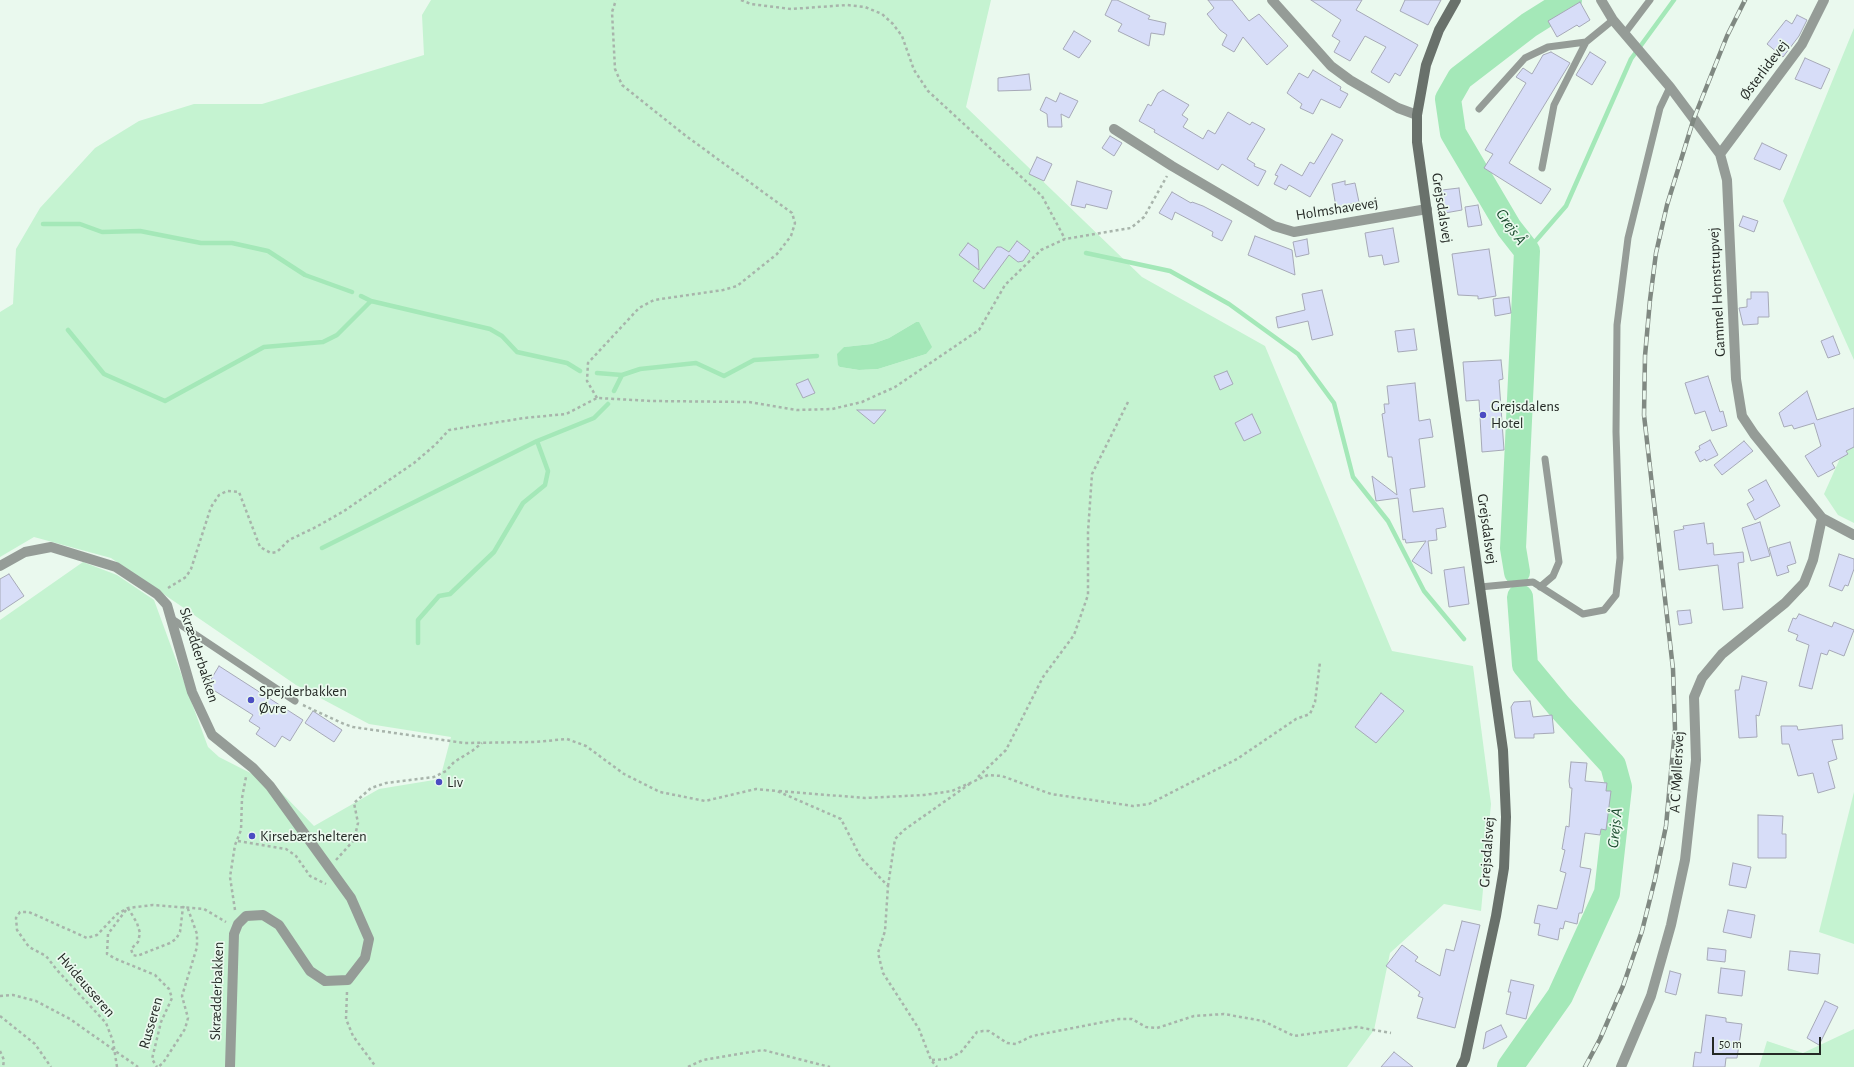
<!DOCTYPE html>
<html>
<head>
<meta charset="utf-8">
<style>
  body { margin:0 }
  #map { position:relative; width:1854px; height:1067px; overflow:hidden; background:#eaf9ee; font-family:"Alegreya Sans",sans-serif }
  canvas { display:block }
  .scale { position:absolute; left:1712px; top:1037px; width:109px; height:18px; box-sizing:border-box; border:2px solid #242925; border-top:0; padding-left:5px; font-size:12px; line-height:14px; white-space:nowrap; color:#242925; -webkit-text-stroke:3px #eaf9ee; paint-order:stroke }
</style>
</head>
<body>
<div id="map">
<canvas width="1854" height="1067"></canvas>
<div class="scale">50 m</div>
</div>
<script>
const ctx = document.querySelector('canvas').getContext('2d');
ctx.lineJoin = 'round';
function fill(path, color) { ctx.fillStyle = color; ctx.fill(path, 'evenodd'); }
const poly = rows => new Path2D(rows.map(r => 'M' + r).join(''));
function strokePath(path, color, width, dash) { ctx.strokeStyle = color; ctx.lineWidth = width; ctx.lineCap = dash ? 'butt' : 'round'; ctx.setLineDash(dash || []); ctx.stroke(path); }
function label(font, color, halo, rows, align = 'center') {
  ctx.font = font + ' "Alegreya Sans",sans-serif'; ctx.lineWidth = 3.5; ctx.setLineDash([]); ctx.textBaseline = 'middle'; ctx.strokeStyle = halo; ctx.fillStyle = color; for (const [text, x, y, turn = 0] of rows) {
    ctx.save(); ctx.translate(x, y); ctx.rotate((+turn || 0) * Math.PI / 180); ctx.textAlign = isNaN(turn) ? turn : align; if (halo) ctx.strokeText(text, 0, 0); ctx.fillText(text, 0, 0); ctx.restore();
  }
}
const green = poly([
  [431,0,991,0,966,107,1142,277,1265,346,1392,651,1473,666,1491,804,1481,911,1444,904,1390,953,1374,1030,1347,1067,0,1067,0,620,83,562,117,575,154,600,208,747,219,757,274,785,314,826,379,789,440,779,451,737,369,724,296,685,111,558,34,537,0,557,0,312,13,304,16,249,40,208,95,148,139,121,194,104,262,104,424,55,422,15],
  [916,322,926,354,878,369,859,370,840,367,844,347,872,344,889,338],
  [1854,28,1854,360,1783,201],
  [1854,433,1854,523,1838,515,1824,494,1850,436],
  [1854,792,1854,944,1819,932],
  [1854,1029,1854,1067,1759,1067,1767,1041,1803,1053]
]);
const water = poly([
  [916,322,919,322,932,347,926,354,878,369,859,370,840,367,838,365,837,354,844,347,872,344,889,338]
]);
const stream = poly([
  [43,224,80,224,102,232,140,231,201,243,232,243,268,251,305,275,352,292],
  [1527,251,1566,206,1631,59,1674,0],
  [1086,253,1170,271,1229,304,1298,354,1334,403,1353,477,1388,521,1424,591,1464,639],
  [361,296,371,301,490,329,502,336,517,352,567,363,580,371],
  [68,330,104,374,165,401,264,347,323,342,337,335,371,301],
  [597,373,622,375,640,369,696,363,724,376,754,360,817,356],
  [614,391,622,375],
  [322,548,537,441],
  [418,643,418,620,439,596,450,594,494,552,523,503,545,485,548,471,537,441,594,418,608,404]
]);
const river = poly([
  [1517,572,1513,548,1527,251,1509,228,1453,133,1448,99,1460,78,1529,25,1569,0],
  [1510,1067,1560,996,1607,893,1619,787,1613,765,1559,706,1525,665,1520,597]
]);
const building = poly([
  [1112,0,1117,0,1150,16,1148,19,1166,23,1164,35,1151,33,1149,46,1118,31,1122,24,1105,15,1112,0],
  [1208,0,1232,0,1249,21,1259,14,1288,46,1267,65,1243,37,1234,52,1222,45,1227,35,1220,30,1207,14,1214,8,1208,0],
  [1311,0,1362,0,1356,10,1418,45,1400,76,1395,73,1389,83,1371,72,1386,47,1365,36,1350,61,1334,52,1340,41,1332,36,1341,20,1311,0],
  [1405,0,1441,0,1428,25,1400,11,1405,0],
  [1580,2,1590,20,1579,27,1577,25,1557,37,1548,21,1580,2],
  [1797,15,1807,20,1799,36,1783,57,1767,44,1786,20,1792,24,1797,15],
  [1074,31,1091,41,1079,58,1063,49,1074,31],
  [1551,52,1570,63,1509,163,1551,189,1541,204,1484,168,1493,154,1485,150,1526,83,1516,77,1523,68,1532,74,1543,55,1551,52],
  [1590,52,1606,62,1592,85,1576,75,1590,52],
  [1805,58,1830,69,1821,89,1795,79,1805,58],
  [1313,70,1341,87,1340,90,1348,94,1340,108,1321,99,1313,114,1300,108,1302,104,1287,93,1299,73,1308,78,1313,70],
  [1029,74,1031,90,998,91,998,78,1029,74],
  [1163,90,1189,105,1182,115,1188,119,1183,127,1203,139,1208,130,1215,134,1228,112,1250,125,1252,122,1265,129,1247,159,1255,164,1254,166,1266,171,1258,186,1222,164,1218,170,1154,132,1155,130,1139,121,1148,104,1151,106,1158,93,1163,90],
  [1060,93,1078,101,1069,118,1061,114,1062,127,1048,127,1047,114,1040,110,1046,97,1056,102,1060,93],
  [1332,134,1343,140,1310,197,1289,185,1286,190,1274,184,1278,176,1275,175,1281,164,1302,176,1310,162,1314,164,1332,134],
  [1110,136,1122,143,1114,156,1102,148,1110,136],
  [1762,143,1787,155,1780,170,1754,159,1762,143],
  [1037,157,1052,164,1044,181,1029,174,1037,157],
  [1077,181,1112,191,1107,209,1086,204,1085,208,1071,205,1077,181],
  [1345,181,1345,185,1355,183,1359,202,1336,207,1332,184,1345,181],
  [1459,188,1462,210,1445,213,1442,190,1459,188],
  [1172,192,1191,203,1192,202,1203,206,1232,221,1222,241,1212,236,1213,232,1175,212,1172,220,1159,213,1172,192],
  [1478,205,1482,225,1468,227,1465,207,1478,205],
  [1743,216,1758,221,1754,232,1739,226,1743,216],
  [1393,228,1399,262,1384,265,1382,255,1369,257,1365,233,1393,228],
  [1255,236,1292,250,1295,275,1248,255,1255,236],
  [1307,239,1309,254,1296,257,1293,242,1307,239],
  [1017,241,1030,251,1023,261,1018,262,1009,255,984,289,973,281,997,247,1001,247,1009,252,1017,241],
  [968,243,978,250,979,270,959,255,968,243],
  [1489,249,1496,296,1478,299,1478,296,1458,295,1452,254,1489,249],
  [1322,290,1333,335,1312,340,1308,321,1278,328,1276,317,1305,310,1302,294,1322,290],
  [1751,292,1768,292,1769,317,1758,317,1758,324,1743,325,1739,308,1747,307,1747,299,1751,299,1751,292],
  [1509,297,1511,313,1495,316,1493,299,1509,297],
  [1414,329,1417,350,1398,352,1395,331,1414,329],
  [1833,336,1840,354,1828,358,1821,341,1833,336],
  [1501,360,1503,379,1499,380,1504,450,1482,452,1479,400,1466,401,1463,362,1501,360],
  [1227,371,1233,384,1220,390,1214,376,1227,371],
  [1708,376,1720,412,1723,411,1727,426,1712,431,1705,411,1695,414,1685,383,1708,376],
  [808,379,815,393,803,398,796,384,808,379],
  [1415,383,1419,421,1430,419,1433,437,1419,439,1425,487,1410,489,1413,512,1443,508,1446,527,1436,529,1437,540,1428,541,1432,574,1412,561,1426,541,1406,543,1405,539,1403,540,1398,498,1376,501,1372,476,1397,495,1392,457,1388,457,1382,414,1385,413,1384,404,1389,404,1387,386,1415,383],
  [1807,391,1817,420,1854,408,1854,447,1846,451,1848,454,1832,463,1835,468,1818,477,1805,456,1821,446,1814,423,1794,429,1792,425,1784,427,1779,413,1807,391],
  [857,410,886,410,874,424,857,410],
  [1252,414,1261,433,1244,441,1235,423,1252,414],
  [1710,440,1718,455,1706,461,1705,459,1700,462,1695,452,1700,449,1699,446,1710,440],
  [1744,441,1753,451,1722,475,1714,465,1744,441],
  [1766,480,1780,506,1755,520,1747,504,1754,500,1748,490,1766,480],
  [1760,522,1770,556,1751,561,1742,528,1760,522],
  [1704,523,1707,544,1713,543,1714,555,1743,552,1744,562,1738,563,1743,608,1723,610,1718,565,1679,570,1674,531,1684,529,1683,526,1704,523],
  [1790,542,1796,563,1787,566,1789,572,1777,576,1769,548,1790,542],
  [1839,554,1854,559,1854,569,1848,586,1845,585,1842,591,1829,586,1839,554],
  [1464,567,1469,604,1449,607,1444,570,1464,567],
  [9,574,24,596,0,612,0,579,9,574],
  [1690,610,1692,623,1679,625,1677,611,1690,610],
  [1799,614,1832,627,1834,622,1854,630,1844,656,1829,650,1827,655,1821,653,1812,689,1799,686,1809,645,1796,640,1798,635,1788,631,1793,618,1796,619,1799,614],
  [219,666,303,720,290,741,282,736,275,747,256,734,260,728,249,721,253,715,207,686,219,666],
  [1742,676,1767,682,1759,716,1756,715,1757,737,1739,738,1735,690,1739,690,1742,676],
  [1381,693,1404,711,1376,743,1355,727,1381,693],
  [1530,701,1533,717,1552,715,1554,733,1534,734,1534,738,1515,738,1511,707,1514,702,1530,701],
  [313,711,342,730,334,742,305,723,313,711],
  [1842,725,1843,739,1832,740,1837,759,1828,762,1835,788,1818,793,1813,773,1798,776,1789,744,1782,744,1781,726,1797,726,1798,730,1842,725],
  [1571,762,1587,763,1585,781,1607,783,1606,791,1611,791,1606,830,1601,829,1600,835,1585,833,1580,867,1591,869,1582,913,1579,913,1577,924,1565,921,1563,929,1560,928,1558,940,1538,935,1540,924,1534,923,1538,905,1557,909,1566,873,1560,871,1565,850,1562,849,1566,826,1569,827,1572,788,1570,788,1569,781,1571,762],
  [1758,815,1783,816,1782,834,1786,834,1786,858,1758,858,1758,815],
  [1733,863,1751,867,1746,888,1729,885,1733,863],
  [1728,910,1755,915,1751,938,1723,932,1728,910],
  [1462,921,1480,925,1455,1028,1417,1018,1423,998,1418,996,1420,992,1386,966,1402,945,1418,957,1415,961,1440,976,1446,949,1454,951,1462,921],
  [1708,948,1726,950,1725,962,1707,960,1708,948],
  [1790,951,1820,954,1818,974,1788,970,1790,951],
  [1721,968,1745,971,1742,996,1718,993,1721,968],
  [1670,971,1681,974,1676,995,1665,992,1670,971],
  [1511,980,1534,985,1526,1019,1506,1014,1511,992,1508,992,1511,980],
  [1825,1001,1838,1007,1819,1045,1807,1038,1825,1001],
  [1706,1015,1726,1018,1726,1022,1742,1024,1737,1058,1726,1058,1725,1067,1693,1067,1695,1052,1701,1053,1706,1015],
  [1501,1025,1507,1037,1483,1049,1486,1032,1501,1025],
  [1394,1052,1413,1067,1381,1067,1394,1052]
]);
const path = poly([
  [741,0,751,4,791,9,847,5,865,7,882,14,893,24,902,36,914,70,928,91,1042,196,1065,239],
  [597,398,587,381,588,363,639,308,654,300,723,290,737,286,777,254,791,236,795,223,792,213,686,136,622,85,615,69,612,12,616,0],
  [168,588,186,577,191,569,211,507,219,495,227,491,239,492,260,547,271,553,277,552,289,540,316,527,344,511,414,463,435,445,449,430,524,418,566,414,597,398,651,401,749,402,797,410,832,409,862,402,895,387,979,330,1005,285,1041,250,1065,239,1131,228,1144,217,1167,176],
  [303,705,344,724,353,727,464,743,535,742,567,739,586,746,624,774,660,792,705,801,756,789,777,791,841,819,861,858,888,886,885,931,878,953,883,973,919,1029,931,1060,937,1067],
  [978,777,1006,750,1043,677,1074,635,1088,595,1088,532,1092,474,1129,400],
  [779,791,865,798,924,795,952,791,988,775,1002,776,1051,794,1133,806,1149,804,1237,759,1296,719,1310,714,1315,702,1320,662],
  [238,841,286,849,296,856,310,876,326,884],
  [336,860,354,840,358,823,354,803,371,788,386,783,434,777,446,771,454,762,472,751,482,743],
  [888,886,895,839,904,830,971,783],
  [128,908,137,923,140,933,138,942,131,949,133,955,137,956,170,943,176,939,180,932,183,907,188,909,197,934,197,947,182,996,188,1018,185,1029,163,1063,158,1067],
  [126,910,108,934,107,954,116,959,155,975,169,989,172,998,161,1022,152,1059,157,1067],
  [235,910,230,877,235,845,241,830,242,798,246,777],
  [347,992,346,1019,353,1036,376,1067],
  [0,996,13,995,36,1001,70,1019,138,1067],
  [0,1016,35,1044,51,1067],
  [0,1051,4,1060,3,1067],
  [932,1060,948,1059,961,1052,977,1032,983,1031,989,1031,1007,1043,1016,1044,1032,1036,1119,1019,1132,1019,1146,1027,1157,1028,1194,1016,1224,1014,1263,1021,1294,1036,1357,1027,1391,1033],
  [117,1067,113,1041,106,1023,57,970,46,956,29,947,17,930,16,918,20,912,29,912,87,938,97,935,117,914,128,908,153,905,204,909,226,922],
  [688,1067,703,1060,763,1050,830,1067]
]);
const lane = poly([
  [1625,33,1650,0],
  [1479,109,1525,58,1548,47,1586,42,1613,20],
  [1542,168,1554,105,1586,42],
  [1480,587,1533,582,1583,614,1604,610,1616,595,1620,558,1616,432,1617,325,1628,238,1660,108,1670,87],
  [1540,587,1553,576,1559,562,1545,459],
  [172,619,295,701]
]);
const street = poly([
  [1272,0,1331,66,1350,80,1398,108,1417,115],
  [1601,0,1613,20,1670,87,1720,154,1727,180,1736,379,1742,416,1754,434,1822,518,1854,535],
  [1114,129,1172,166,1274,226,1294,232,1427,209],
  [1720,154,1802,44,1824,0],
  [0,566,25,552,51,547,116,567,157,594,167,605,192,692,212,735,253,768,270,786,351,898,369,939,365,958,348,980,325,981,310,971,279,925,263,915,246,916,238,924,234,934,230,1067],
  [1621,1067,1651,996,1671,925,1685,860,1696,760,1694,697,1702,678,1722,654,1785,603,1804,583,1813,560,1822,518]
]);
const secondary = poly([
  [1456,0,1439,30,1426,65,1417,115,1417,142,1503,750,1506,817,1504,868,1496,916,1465,1059,1461,1067]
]);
const rail = poly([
  [1585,1067,1600,1039,1623,986,1642,931,1655,879,1666,826,1675,729,1673,669,1644,415,1645,356,1650,300,1656,253,1667,205,1694,118,1727,36,1745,0]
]);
const markers = [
  [1483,415,4,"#4b4cc2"],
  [251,700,4,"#4b4cc2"],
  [439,782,4,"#4b4cc2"],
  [252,836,4,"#4b4cc2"]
];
const streetNames = [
  ["Østerlidevej",1764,70,-53],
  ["Grejsdalsvej",1442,208,81],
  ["Holmshavevej",1337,209,-9],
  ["Gammel Hornstrupvej",1717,292,-93],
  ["Grejsdalsvej",1487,529,82],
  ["Skrædderbakken",199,655,72],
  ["A C Møllersvej",1677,772,-87],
  ["Grejsdalsvej",1487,852,-86],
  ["Hvideusseren",86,985,49],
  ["Skrædderbakken",217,991,-88],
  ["Russeren",151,1023,-74]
];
const poiNames = [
  ["Grejsdalens",1491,406],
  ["Hotel",1491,423],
  ["Spejderbakken",259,691],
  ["Øvre",259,708],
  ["Liv",447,782],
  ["Kirsebærshelteren",260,836]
];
const waterNames = [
  ["Grejs Å",1511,227,55],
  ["Grejs Å",1615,828,-84]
];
fill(green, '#c5f3d1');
fill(water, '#a4e8b8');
strokePath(stream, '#a4e8b8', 4.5);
strokePath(river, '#a4e8b8', 26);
fill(building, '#d7ddf8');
strokePath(building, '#a6a9b7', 1);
strokePath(path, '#a8b4ab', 2.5, [3, 3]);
strokePath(lane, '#959c97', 7);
strokePath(street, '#959c97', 10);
strokePath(secondary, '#69716b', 10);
strokePath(rail, '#808982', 4.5);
strokePath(rail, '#eaf9ee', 3, [9]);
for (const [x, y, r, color] of markers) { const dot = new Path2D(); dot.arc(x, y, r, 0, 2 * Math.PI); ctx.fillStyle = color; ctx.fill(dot); strokePath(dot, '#eaf9ee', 1.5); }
label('15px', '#242925', '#eaf9ee', streetNames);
label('15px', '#242925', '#eaf9ee', poiNames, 'left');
label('italic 16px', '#154729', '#eaf9ee', waterNames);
</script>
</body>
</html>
